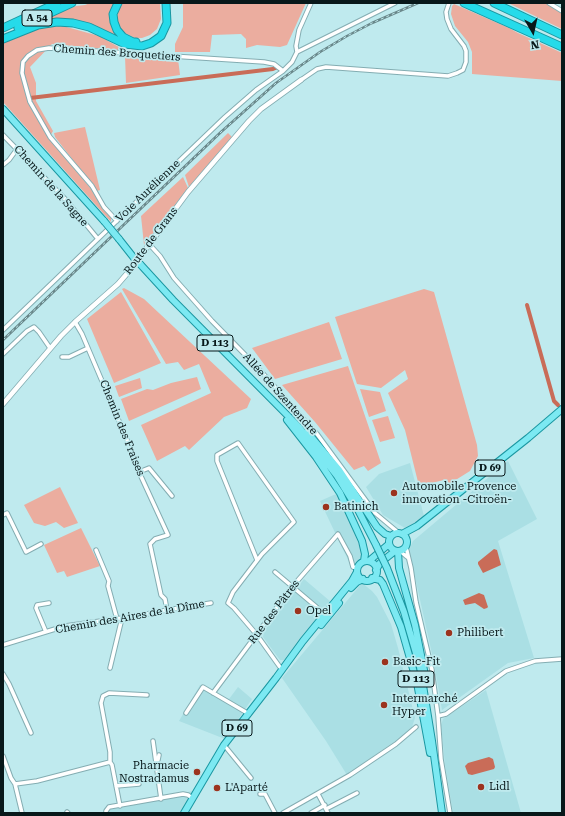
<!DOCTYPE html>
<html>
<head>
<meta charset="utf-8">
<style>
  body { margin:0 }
  #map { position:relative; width:565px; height:816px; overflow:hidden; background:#bfeaee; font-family:"Roboto Serif",serif }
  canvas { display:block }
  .frame { position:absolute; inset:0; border:4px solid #08181a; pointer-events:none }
  .north { position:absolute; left:513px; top:12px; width:40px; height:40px; -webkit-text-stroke:3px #bfeaee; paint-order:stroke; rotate:171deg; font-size:11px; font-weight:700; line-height:16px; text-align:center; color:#08181a }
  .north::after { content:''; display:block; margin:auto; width:14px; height:18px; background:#08181a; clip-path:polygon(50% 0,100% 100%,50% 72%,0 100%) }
</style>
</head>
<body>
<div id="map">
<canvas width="565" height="816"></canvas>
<div class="frame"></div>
<div class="north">N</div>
</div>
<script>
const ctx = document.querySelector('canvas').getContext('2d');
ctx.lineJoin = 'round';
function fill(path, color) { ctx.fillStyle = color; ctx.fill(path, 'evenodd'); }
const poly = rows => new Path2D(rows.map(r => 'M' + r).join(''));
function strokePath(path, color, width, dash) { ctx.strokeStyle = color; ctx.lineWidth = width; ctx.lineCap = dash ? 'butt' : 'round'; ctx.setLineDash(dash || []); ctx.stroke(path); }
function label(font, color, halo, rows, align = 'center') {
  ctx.font = font + ' "Roboto Serif",serif'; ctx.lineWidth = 3.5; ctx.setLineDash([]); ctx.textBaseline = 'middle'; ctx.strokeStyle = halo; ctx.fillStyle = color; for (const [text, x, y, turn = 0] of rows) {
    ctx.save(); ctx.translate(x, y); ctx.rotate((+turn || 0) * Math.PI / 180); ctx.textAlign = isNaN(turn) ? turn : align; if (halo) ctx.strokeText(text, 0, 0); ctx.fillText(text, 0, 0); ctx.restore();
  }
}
const built = poly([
  [508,461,537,519,498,541,534,658,508,663,442,710,434,663,409,550,413,541],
  [410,463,424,516,410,527,405,528,383,515,366,487,379,474],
  [336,494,343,505,363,555,357,563,349,562,320,501],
  [304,579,331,602,284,660,280,660,263,637,264,631],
  [362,583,372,591,377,597,391,624,398,648,415,718,411,730,347,775,326,741,282,678],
  [200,685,229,699,238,687,252,699,225,739,179,721],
  [486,690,521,813,453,813,445,765,441,725,443,719,446,717],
  [193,791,180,813,105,813,104,808]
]);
const green = poly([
  [90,3,115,3,111,10,119,40,92,27,40,21,76,6,85,5],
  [121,3,160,3,161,19,157,29,150,35,142,38,135,38,123,32,119,26,117,20,118,11],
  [183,3,306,3,287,45,280,47,257,45,246,48,246,39,241,34,212,35,210,52,175,52,175,44,183,27],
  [508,3,545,3,562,13,562,29],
  [454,4,509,28,518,33,560,52,562,53,562,81,472,74,472,52,468,42,455,26,451,14,452,6],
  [63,26,99,36,126,51,52,44,30,67,36,83,36,101,53,131,49,138,92,190,99,203,111,218,111,222,3,102,3,43,39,28],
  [125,56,178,59,180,75,126,83],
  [85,127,100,190,97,191,55,137,54,133],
  [228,133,232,137,189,187,185,175],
  [183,177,188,188,144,245,141,216],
  [124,288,144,299,251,399,247,408,224,417,189,450,185,446,157,461,141,425,211,393,199,364,184,370,178,362,166,364,122,289],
  [424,289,434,292,477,445,478,456,470,471,446,486,444,480,419,486,405,430,388,393,408,379,405,370,381,388,357,384,335,317],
  [121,292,161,363,114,383,87,319],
  [329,322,342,359,275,379,252,348],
  [348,366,381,463,368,471,364,466,354,470,315,422,282,385],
  [197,377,201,389,129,421,121,399,147,389,153,390,171,383],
  [140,378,142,388,119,397,115,386],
  [360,389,380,392,386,411,369,417],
  [388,416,395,438,380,442,372,420],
  [60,487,78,523,64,528,56,522,45,526,34,523,24,505],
  [81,528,100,566,67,577,64,571,57,573,44,545]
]);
const water = poly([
  [494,549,497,550,501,565,483,573,478,564,478,562],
  [479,593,484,595,488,607,487,608,484,609,475,603,465,605,463,600],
  [489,757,493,759,495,767,494,769,472,775,468,774,465,766,468,763]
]);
const canal = poly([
  [30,98,273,69,278,67],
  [527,305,554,401,558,405]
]);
const minor = poly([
  [549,3,562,11],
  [297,52,395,3],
  [301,80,317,69,326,67,448,76,457,73,463,70,466,62,466,51,464,46,451,29,447,19,446,12,449,3],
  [3,135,66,200,98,239],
  [3,165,9,160,17,149],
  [117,221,104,207,92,186,50,137,30,102,22,73,23,62,28,56,37,50,49,48,264,62,274,64,283,71],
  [149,244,160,256,174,278,212,321,258,368,317,434,375,513,399,533],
  [75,322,82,334,133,454,139,472,168,535,155,539,150,544,161,595,165,599,167,610],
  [3,330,225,117,256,90,283,71,292,62,297,52,296,46,299,30,311,3],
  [3,354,27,331,34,327,39,332,50,348],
  [62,357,69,357,88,348],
  [139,472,149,468,172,496],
  [3,515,7,513,26,552,41,544],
  [406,547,411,568,416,602,432,670,438,716,441,759,450,813],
  [96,550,109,581,108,586,117,619],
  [400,551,407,557],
  [257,560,217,461,217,455,238,443,294,522,262,554,233,592,228,603,234,608,257,635,282,670],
  [275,572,326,615],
  [46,632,36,608,37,605,49,603],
  [3,645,65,626,137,616,167,610,211,603],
  [110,668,122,618],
  [3,674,9,684,31,733],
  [213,693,292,587,338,534,350,556,353,567,357,568],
  [186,713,203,687,249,714],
  [438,716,446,714,506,671,535,661,562,659],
  [153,741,161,799],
  [224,745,251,778],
  [3,756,11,778,15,784,22,813],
  [156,761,158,760,159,755],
  [15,784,37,781,110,762],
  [116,786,139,784],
  [260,794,265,794,275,813],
  [318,794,328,813],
  [120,806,112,765,110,762,110,752,101,703,103,696,109,693,147,695],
  [326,809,357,793],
  [67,812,68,813],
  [106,813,106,811,109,807,183,794,188,795,192,798],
  [283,813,350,775,396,744,416,727],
  [311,813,325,805]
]);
const tertiary = poly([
  [3,404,61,336,75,322,118,284,131,269,188,192,249,121,261,109,301,80]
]);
const primary = poly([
  [3,109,104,221],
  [119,239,134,258],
  [140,264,173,300,299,427,337,476,358,510,376,545],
  [287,420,316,457,340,493,362,541,365,554,364,561],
  [307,432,339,470,377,527,385,534,391,536],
  '389 542a9 9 0 1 1 18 0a9 9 0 1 1-18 0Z',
  [402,534,417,526,528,438,562,409],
  [398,551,399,568,415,625,426,680],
  [369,561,389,544],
  '357 571a10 10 0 1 1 20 0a10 10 0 1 1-20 0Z',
  [387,568,404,612,420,667,432,741,442,813],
  [376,570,380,563,395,551],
  [372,578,380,580,383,584,401,627,417,683,430,753],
  [351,588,357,582,363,579],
  [321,625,339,603],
  [184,813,224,745,276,678,303,641,352,581,357,572]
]);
const motorway = poly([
  [118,3,113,14,114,22,117,30,123,37,133,42,136,42],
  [464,3,562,47],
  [494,3,562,35],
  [3,28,57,3],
  [18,28,72,3],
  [3,39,38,25,57,22,73,23,89,27,125,44,142,46,151,43,161,36,167,23,166,3]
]);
const rail = poly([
  [3,340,221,132,276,83,320,52,347,36,372,23,418,3]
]);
const primaryBridge = poly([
  [104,221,119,239],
  [134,258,140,264],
  [376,545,387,568]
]);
const markers = [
  [394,493,4,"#9c331e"],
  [326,507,4,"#9c331e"],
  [298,611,4,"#9c331e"],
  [449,633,4,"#9c331e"],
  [385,662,4,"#9c331e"],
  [384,705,4,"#9c331e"],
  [197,772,4,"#9c331e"],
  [481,787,4,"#9c331e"],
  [217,788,4,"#9c331e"]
];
const shields = [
  [37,18,30],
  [215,343,36],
  [490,468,30],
  [416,679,36],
  [237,728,30]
];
const shieldNames = [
  ["A 54",37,18],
  ["D 113",215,343],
  ["D 69",490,468],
  ["D 113",416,679],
  ["D 69",237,728]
];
const streetNames = [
  ["Chemin des Broquetiers",117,53,4],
  ["Chemin de la Sagne",51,186,48],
  ["Voie Aurélienne",148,191,-44],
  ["Route de Grans",151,241,-53],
  ["Allée de Szentendre",280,394,48],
  ["Chemin des Fraises",122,428,68],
  ["Rue des Pâtres",274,612,-53],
  ["Chemin des Aires de la Dîme",130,617,-10]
];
const poiNames = [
  ["Automobile Provence",402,487],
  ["innovation -Citroën-",402,500],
  ["Batinich",334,507],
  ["Opel",306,611],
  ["Philibert",457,633],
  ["Basic-Fit",393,662],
  ["Intermarché",392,699],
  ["Hyper",392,712],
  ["Pharmacie",189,766,"right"],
  ["Nostradamus",189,779,"right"],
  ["Lidl",489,787],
  ["L'Aparté",225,788]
];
fill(built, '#aadfe4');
fill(green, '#ebad9f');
fill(water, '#c96c58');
strokePath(canal, '#c96c58', 4);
strokePath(minor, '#84adb2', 5.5);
strokePath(tertiary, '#84adb2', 6);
strokePath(primary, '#1b97a1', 8);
strokePath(motorway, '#1b97a1', 9);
strokePath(minor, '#fff', 3.5);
strokePath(tertiary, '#fff', 4.5);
strokePath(primary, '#7ce9f2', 6);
strokePath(motorway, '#25dbea', 7);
strokePath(rail, '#69878a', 2.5);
strokePath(rail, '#bfeaee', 1, [3]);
strokePath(primaryBridge, '#1b97a1', 8, []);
strokePath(primaryBridge, '#7ce9f2', 6);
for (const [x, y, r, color] of markers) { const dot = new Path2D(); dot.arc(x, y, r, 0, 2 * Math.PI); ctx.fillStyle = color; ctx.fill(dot); strokePath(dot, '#bfeaee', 1.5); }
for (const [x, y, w] of shields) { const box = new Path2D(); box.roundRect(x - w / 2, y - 8, w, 16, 3); ctx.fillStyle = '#bfeaee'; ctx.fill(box); strokePath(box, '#08181a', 1); }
label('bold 10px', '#08181a', null, shieldNames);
label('11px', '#08181a', '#bfeaee', streetNames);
label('11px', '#08181a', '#bfeaee', poiNames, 'left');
</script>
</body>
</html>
